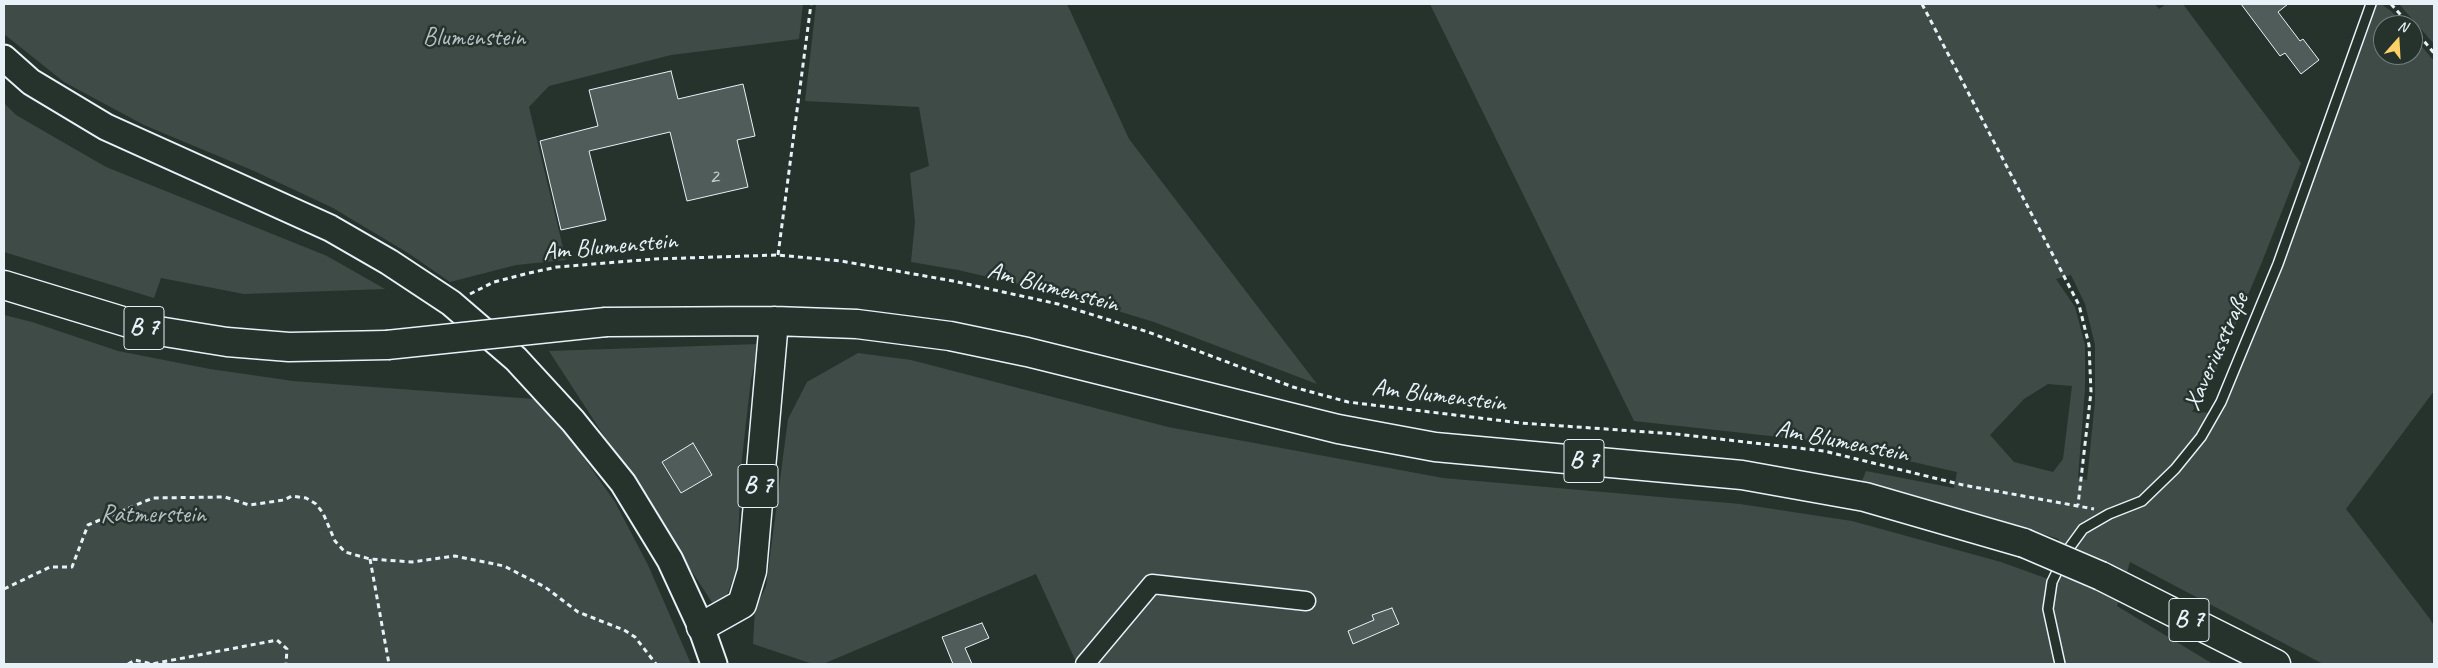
<!DOCTYPE html>
<html>
<head>
<meta charset="utf-8">
<style>
  body { margin:0 }
  #map { position:relative; width:2438px; height:668px; overflow:hidden; background:#26332d; font-family:Caveat,sans-serif }
  canvas { display:block }
  .frame { position:absolute; inset:0; border:5px solid #e8f1f8; pointer-events:none }
  .north { position:absolute; left:2373px; top:15px; width:50px; height:50px; box-sizing:border-box; background:#26332d; border:1px solid #747f7e; border-radius:50%; rotate:19deg; font-size:14px; font-weight:700; line-height:20px; text-align:center; color:#e8f1f8 }
  .north::after { content:''; display:block; margin:auto; width:18px; height:22px; background:#ffd166; clip-path:polygon(50% 0,100% 100%,50% 72%,0 100%) }
</style>
</head>
<body>
<div id="map">
<canvas width="2438" height="668"></canvas>
<div class="frame"></div>
<div class="north">N</div>
</div>
<script>
const ctx = document.querySelector('canvas').getContext('2d');
ctx.lineJoin = 'round';
function fill(path, color) { ctx.fillStyle = color; ctx.fill(path, 'evenodd'); }
const poly = rows => new Path2D(rows.map(r => 'M' + r).join(''));
function strokePath(path, color, width, dash) { ctx.strokeStyle = color; ctx.lineWidth = width; ctx.lineCap = dash ? 'butt' : 'round'; ctx.setLineDash(dash || []); ctx.stroke(path); }
function label(font, color, halo, rows, align = 'center') {
  ctx.font = font + ' Caveat,sans-serif'; ctx.lineWidth = 5; ctx.setLineDash([]); ctx.textBaseline = 'middle'; ctx.strokeStyle = halo; ctx.fillStyle = color; for (const [text, x, y, turn = 0] of rows) {
    ctx.save(); ctx.translate(x, y); ctx.rotate((+turn || 0) * Math.PI / 180); ctx.textAlign = isNaN(turn) ? turn : align; if (halo) ctx.strokeText(text, 0, 0); ctx.fillText(text, 0, 0); ctx.restore();
  }
}
const green = poly([
  [4,4,803,4,799,39,671,55,549,86,529,107,566,260,516,265,450,282,408,253,333,208,254,171,144,125,64,82,4,34],
  [820,4,1067,4,1129,139,1317,384,1154,322,1062,294,958,270,911,262,915,222,910,173,929,166,919,107,805,101,816,5],
  [1430,4,2155,4,2159,9,2166,4,2183,4,2301,163,2262,262,2213,377,2192,412,2222,413,2280,271,2374,4,2381,4,2391,11,2404,25,2383,25,2383,55,2413,55,2413,36,2434,61,2434,391,2346,509,2430,619,2434,626,2434,664,2323,664,2130,562,2117,606,2213,664,1077,664,1036,574,823,664,813,664,753,644,755,608,766,587,788,419,807,382,858,353,911,360,1168,427,1443,478,1740,504,1852,521,2001,562,2048,579,2059,539,1980,514,1862,481,1866,471,1954,488,1957,472,1825,442,1634,421],
  [2071,275,2085,304,2095,345,2095,401,2087,480,2078,478,2085,389,2085,345,2075,307,2056,279],
  [2048,384,2072,386,2063,459,2053,472,2014,462,1990,435,2024,399],
  [2399,4,2434,4,2434,44],
  [4,103,16,115,106,167,327,256,385,289,244,294,161,278,154,298,4,252],
  [4,315,32,322,118,351,210,369,293,381,534,399,564,430,615,502,648,565,691,664,4,664],
  [760,344,751,379,741,467,737,568,727,595,713,604,549,351]
]);
const building = poly([
  [2241,4,2288,4,2278,12,2300,41,2303,39,2319,60,2301,74,2285,53,2280,56,2241,4],
  [671,71,678,99,743,84,755,136,737,140,748,187,687,201,670,132,589,151,606,220,561,230,540,141,598,126,589,90,671,71],
  [693,443,712,475,681,493,662,462,693,443],
  [1392,608,1399,624,1353,644,1348,631,1374,620,1372,615,1392,608],
  [982,623,989,638,965,648,972,664,953,664,942,637,982,623]
]);
const path = poly([
  [1922,4,2079,305,2089,345,2091,392,2078,505],
  [2391,4,2410,25],
  [2413,28,2434,53],
  [778,255,811,4],
  [470,294,494,282,529,273,557,267,655,259,778,255,841,261,953,281,1058,304,1148,332,1293,387,1348,402,1521,423,1676,434,1824,451,1963,485,2094,509],
  [370,559,389,664],
  [4,589,50,567,72,567,88,525,153,498,225,497,249,505,284,500,292,496,306,498,316,504,323,513,335,541,345,552,370,559,412,562,455,556,504,566,545,587,578,612,624,630,635,637,656,664],
  [128,664,135,660,152,664,277,640,287,649,286,664]
]);
const lane = poly([
  [2060,664,2048,609,2052,582,2067,551,2083,529,2109,514,2142,501,2175,469,2201,437,2221,402,2278,264,2371,4]
]);
const street = poly([
  [1085,664,1152,584,1306,601]
]);
const secondary = poly([
  [4,58,31,82,106,127,330,228,389,262,451,303,516,359,573,421,623,483,670,560,701,627,714,664]
]);
const primary = poly([
  [4,285,152,330,227,342,289,347,387,345],
  [606,322,774,321,857,324,950,336,1027,352,1338,429,1435,447,1742,475,1865,497,2024,543],
  [2101,576,2276,664],
  [701,627,742,604,752,571,774,321]
]);
const primaryBridge = poly([
  [387,345,606,322],
  [2024,543,2101,576]
]);
const numberNames = [
  ["2",714,177]
];
const shields = [
  [144,328,40],
  [1584,461,40],
  [758,486,40],
  [2189,620,40]
];
const shieldNames = [
  ["B 7",144,328],
  ["B 7",1584,461],
  ["B 7",758,486],
  ["B 7",2189,620]
];
const parkNames = [
  ["Blumenstein",474,38],
  ["Ratmerstein",153,515]
];
const streetNames = [
  ["Am Blumenstein",610,247,-5],
  ["Am Blumenstein",1053,288,15],
  ["Xaveriusstraße",2217,352,-66],
  ["Am Blumenstein",1439,396,7],
  ["Am Blumenstein",1842,442,11]
];
fill(green, '#3e4b47');
fill(building, '#505c59');
strokePath(building, '#e8f1f8', 1);
strokePath(lane, '#e8f1f8', 12);
strokePath(street, '#e8f1f8', 21);
strokePath(secondary, '#e8f1f8', 29);
strokePath(primary, '#e8f1f8', 31);
strokePath(path, '#e8f1f8', 3, [5, 4]);
strokePath(lane, '#26332d', 9);
strokePath(street, '#26332d', 18);
strokePath(secondary, '#26332d', 25);
strokePath(primary, '#26332d', 28);
strokePath(primaryBridge, '#e8f1f8', 31, []);
strokePath(primaryBridge, '#26332d', 28);
label('22px', '#c2ccd0', null, numberNames);
for (const [x, y, w] of shields) { const box = new Path2D(); box.roundRect(x - w / 2, y - 21.5, w, 43, 4); ctx.fillStyle = '#26332d'; ctx.fill(box); strokePath(box, '#e8f1f8', 1); }
label('bold 24px', '#e8f1f8', null, shieldNames);
label('25px', '#b5bfc3', '#26332d', parkNames);
label('25px', '#e8f1f8', '#26332d', streetNames);
</script>
</body>
</html>
